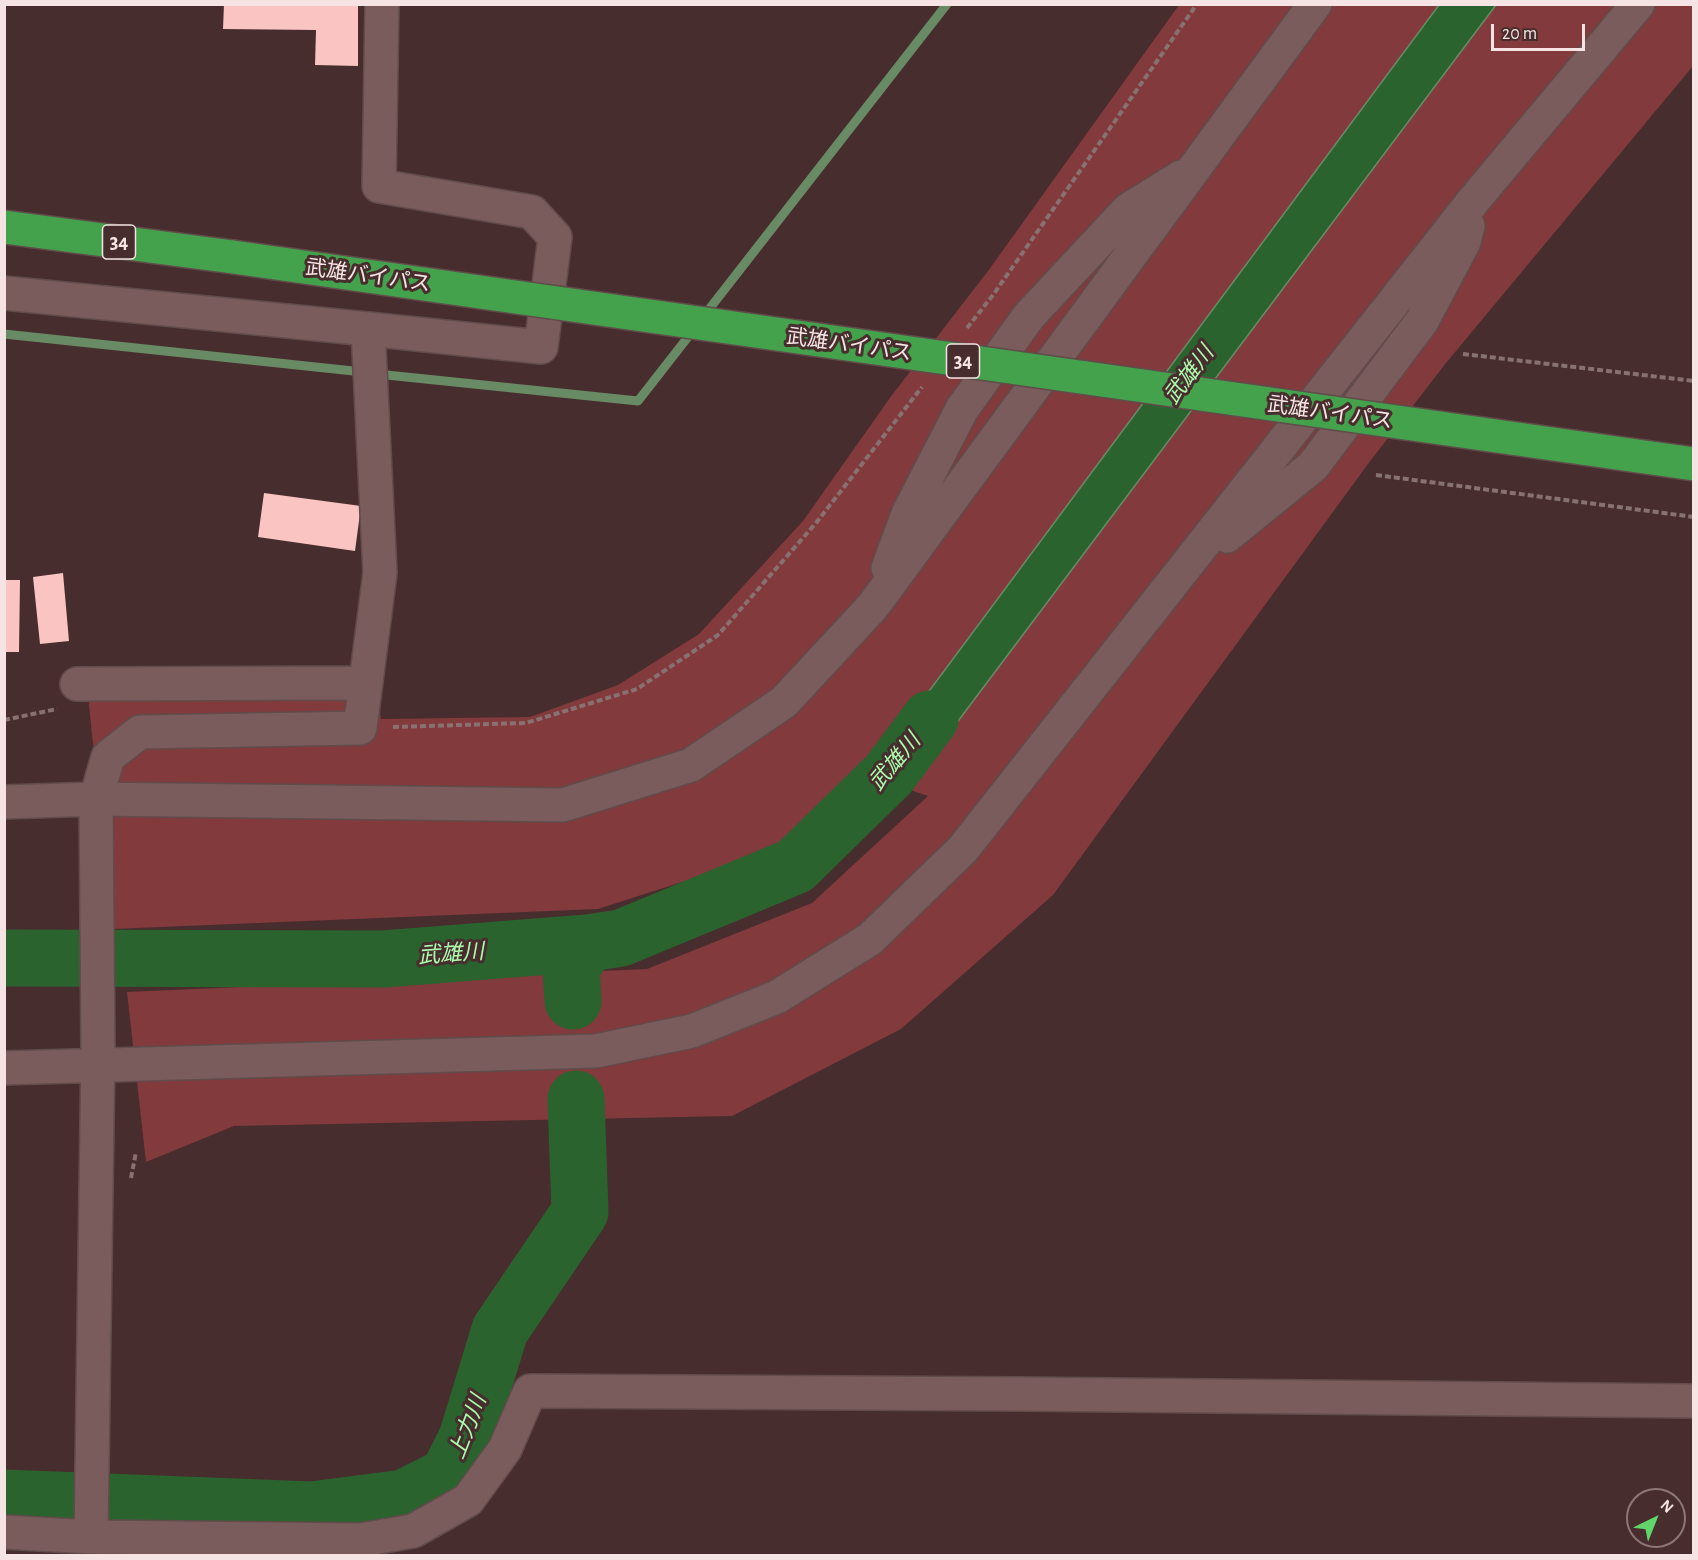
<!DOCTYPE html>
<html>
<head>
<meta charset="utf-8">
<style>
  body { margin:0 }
  #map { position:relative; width:1698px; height:1560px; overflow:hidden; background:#472d2d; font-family:"Alegreya Sans",sans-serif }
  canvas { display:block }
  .frame { position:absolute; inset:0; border:6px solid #f6e4e4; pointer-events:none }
  .north { position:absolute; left:1626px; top:1488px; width:60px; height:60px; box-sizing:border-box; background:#472d2d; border:2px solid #8d7676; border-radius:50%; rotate:43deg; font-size:16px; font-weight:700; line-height:24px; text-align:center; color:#f6e4e4 }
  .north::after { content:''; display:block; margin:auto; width:21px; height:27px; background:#61d46a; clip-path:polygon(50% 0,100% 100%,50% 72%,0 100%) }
  .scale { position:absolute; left:1491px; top:24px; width:94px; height:27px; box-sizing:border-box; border:3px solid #f6e4e4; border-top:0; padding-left:8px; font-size:18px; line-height:21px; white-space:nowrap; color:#f6e4e4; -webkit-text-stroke:4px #472d2d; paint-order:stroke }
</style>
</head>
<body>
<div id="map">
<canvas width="1698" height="1560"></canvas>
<div class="frame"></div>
<div class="north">N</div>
<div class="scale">20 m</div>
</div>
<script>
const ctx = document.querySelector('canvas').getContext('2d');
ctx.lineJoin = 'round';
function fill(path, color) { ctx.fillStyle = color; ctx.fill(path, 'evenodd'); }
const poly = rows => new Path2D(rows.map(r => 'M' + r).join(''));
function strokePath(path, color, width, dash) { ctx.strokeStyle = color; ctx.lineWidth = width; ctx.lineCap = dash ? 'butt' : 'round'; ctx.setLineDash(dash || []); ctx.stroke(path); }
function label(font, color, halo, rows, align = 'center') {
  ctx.font = font + ' "Alegreya Sans","Noto Sans JP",sans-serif'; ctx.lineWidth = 6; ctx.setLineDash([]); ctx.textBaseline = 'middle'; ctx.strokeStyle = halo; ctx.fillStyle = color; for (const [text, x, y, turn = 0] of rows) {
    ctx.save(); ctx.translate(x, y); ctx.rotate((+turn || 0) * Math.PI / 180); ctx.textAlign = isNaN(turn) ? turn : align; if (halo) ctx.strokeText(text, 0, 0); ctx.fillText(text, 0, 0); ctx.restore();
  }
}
const green = poly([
  [1179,5,1439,5,866,776,782,850,598,909,112,929,85,666,375,669,381,719,530,717,618,685,699,634,803,521,892,395,988,271],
  [1496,5,1693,5,1693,66,1446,363,1368,464,1053,895,901,1029,732,1116,234,1126,146,1162,127,992,647,969,812,903,928,796,907,789]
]);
const water = poly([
  [1439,5,1496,5,907,789,866,776,1439,5]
]);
const stream = poly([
  [703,317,947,4],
  [4,334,363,372],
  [377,374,638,401,695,328]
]);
const river = poly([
  [4,958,383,959,588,943,621,938,795,866,889,774,930,719],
  [573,1001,571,967,588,943],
  [4,1498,312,1510,404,1498,448,1476,467,1438,500,1330,580,1212,576,1099]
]);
const building = poly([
  [224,4,358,4,358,66,315,65,316,30,223,29],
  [264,493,361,506,355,551,258,537],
  [63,573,69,641,40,644,33,577],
  [4,580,20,580,19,652,4,652]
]);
const path = poly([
  [967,328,993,295,1197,4],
  [1463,354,1694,381],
  [1376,475,1694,517],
  [4,720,57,709],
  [393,727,526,723,637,689,718,635,816,523,922,387],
  [131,1178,136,1152]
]);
const minor = poly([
  [4,293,368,329],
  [1227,536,1313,466,1422,321,1464,242,1468,226],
  [888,568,908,514,962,409,1029,316,1128,210,1181,177],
  [77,684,365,683],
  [4,802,96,799,563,805,691,765,784,702,873,606,1315,4],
  [4,1068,596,1051,692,1031,777,997,870,939,963,849,1474,200,1638,4],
  [4,1532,91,1537,361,1540,413,1531,468,1500,505,1449,530,1391,1020,1394,1694,1401],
  [91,1537,98,1051,96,799,108,757,140,732,360,728,380,573,368,329,541,347,555,237,532,212,379,186,382,4]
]);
const highway = poly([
  [4,227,233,257]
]);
const highwayBridge = poly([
  [233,257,1694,464]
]);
const shields = [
  [119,242,33],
  [963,361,33]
];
const shieldNames = [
  ["34",119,242],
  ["34",963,361]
];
const streetNames = [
  ["武雄バイパス",368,276,8],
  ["武雄バイパス",849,345,8],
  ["武雄バイパス",1330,413,8]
];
const waterNames = [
  ["武雄川",1189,375,-53],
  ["武雄川",895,762,-50],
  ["武雄川",451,954,-4],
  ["上力川",468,1427,-69]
];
fill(green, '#823a3c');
fill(water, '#2b632f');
strokePath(water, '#688a65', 1.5);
strokePath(stream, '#688a65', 9);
strokePath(river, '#2b632f', 57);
fill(building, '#fac4c3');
strokePath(minor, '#614b4b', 36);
strokePath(highway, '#614b4b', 36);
strokePath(path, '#887171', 4, [6, 3]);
strokePath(minor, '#795c5b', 33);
strokePath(highway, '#44a14c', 33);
strokePath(highwayBridge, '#614b4b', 36, []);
strokePath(highwayBridge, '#44a14c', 33);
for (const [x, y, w] of shields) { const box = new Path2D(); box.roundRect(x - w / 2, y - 17, w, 34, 4.5); ctx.fillStyle = '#472d2d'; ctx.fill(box); strokePath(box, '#f6e4e4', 1.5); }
label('bold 20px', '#f6e4e4', null, shieldNames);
label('21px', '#f6e4e4', '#472d2d', streetNames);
label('italic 22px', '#aafbac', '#472d2d', waterNames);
</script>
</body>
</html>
